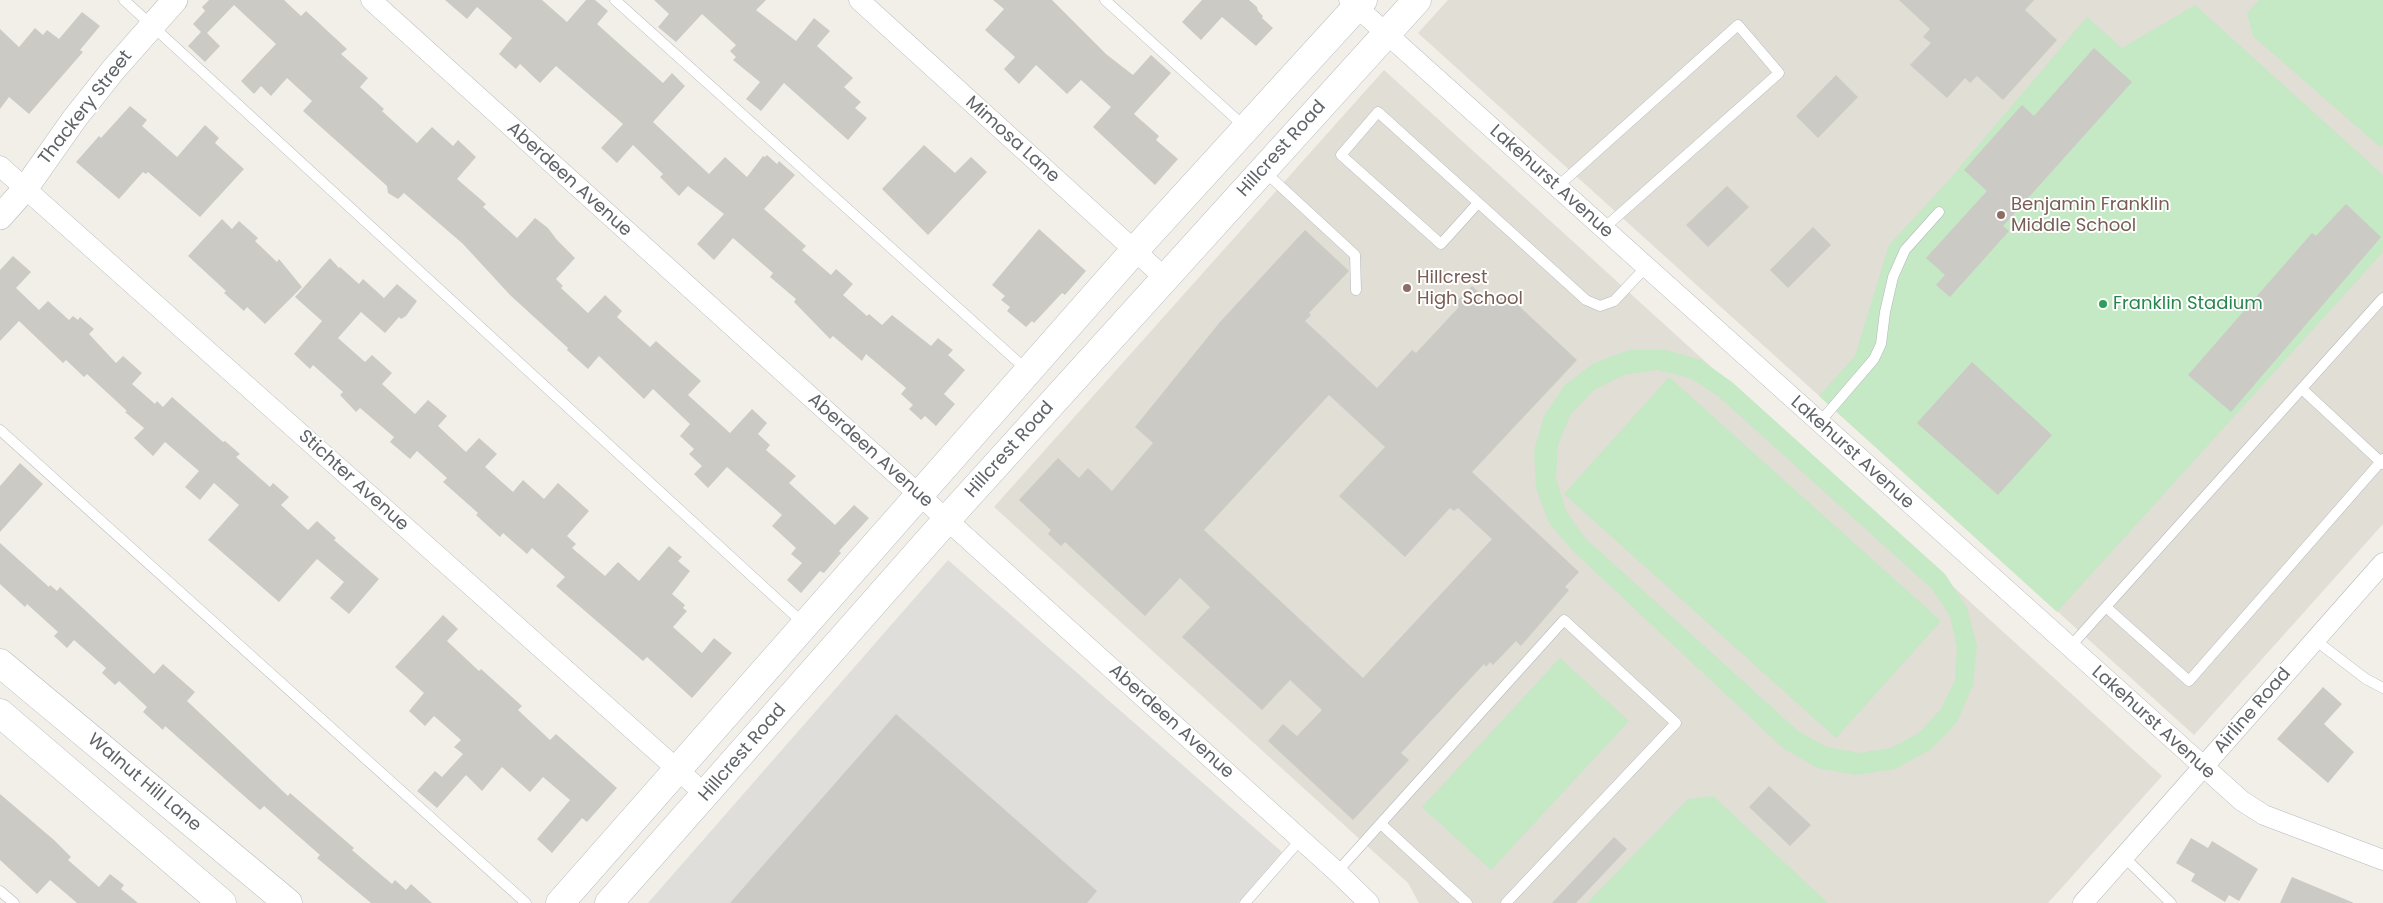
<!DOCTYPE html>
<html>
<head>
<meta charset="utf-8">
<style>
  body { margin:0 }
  canvas { display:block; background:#f1efe8 }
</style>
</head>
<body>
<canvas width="2383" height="903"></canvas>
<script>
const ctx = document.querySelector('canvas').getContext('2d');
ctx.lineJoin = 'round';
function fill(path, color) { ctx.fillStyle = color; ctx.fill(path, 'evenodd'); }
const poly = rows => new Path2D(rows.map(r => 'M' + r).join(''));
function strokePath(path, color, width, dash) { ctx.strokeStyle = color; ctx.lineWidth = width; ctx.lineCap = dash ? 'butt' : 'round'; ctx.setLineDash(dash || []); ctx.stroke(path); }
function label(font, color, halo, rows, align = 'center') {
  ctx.font = font + ' Poppins,sans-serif'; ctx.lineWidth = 4; ctx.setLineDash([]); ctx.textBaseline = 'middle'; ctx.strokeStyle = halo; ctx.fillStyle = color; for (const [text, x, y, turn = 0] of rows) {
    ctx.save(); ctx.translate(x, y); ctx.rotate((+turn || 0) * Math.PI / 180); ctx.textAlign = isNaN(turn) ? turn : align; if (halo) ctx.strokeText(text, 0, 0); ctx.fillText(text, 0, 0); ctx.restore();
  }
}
const industrial = poly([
  [948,560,1282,852,1238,903,648,903]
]);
const education = poly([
  [1448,0,2383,0,2383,524,2194,735,1418,33],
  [1384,70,2162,776,2048,903,1419,903,1408,883,994,507]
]);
const green = poly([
  [2259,0,2383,0,2383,145,2380,147,2253,36,2247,13],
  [2195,5,2383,175,2383,252,2057,612,1819,396,1855,356,1889,245,1948,181,2087,17,2122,48],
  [1629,350,1666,350,1701,360,1732,382,1945,574,1967,608,1977,646,1973,685,1957,722,1930,750,1895,769,1856,775,1817,768,1783,748,1573,551,1549,523,1536,488,1534,451,1544,416,1565,385,1594,363],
  [1657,370,1690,378,1718,396,1932,589,1950,616,1957,648,1955,680,1941,709,1919,733,1891,748,1859,753,1827,747,1798,731,1585,538,1566,511,1556,478,1558,445,1571,414,1594,390,1624,375],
  [1669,377,1941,621,1836,738,1564,494],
  [1560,658,1629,721,1491,870,1422,807],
  [1713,796,1828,903,1587,903,1688,799]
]);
const building = poly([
  [209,0,284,0,301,16,306,11,347,49,341,54,368,78,360,87,384,109,382,111,417,143,432,127,453,146,458,140,476,157,457,179,486,204,483,207,517,238,535,218,548,228,557,240,575,258,556,279,563,286,561,288,588,313,605,295,622,311,617,317,650,347,656,341,701,381,688,395,730,433,752,409,767,423,758,434,770,445,766,450,796,476,789,483,835,525,854,505,869,518,839,551,841,553,824,573,820,571,801,593,787,580,802,563,791,554,796,548,772,526,782,515,727,467,708,488,694,474,702,466,689,454,694,449,680,436,690,424,653,389,644,399,599,356,588,369,567,350,568,348,510,295,463,244,404,193,398,199,388,193,387,186,303,111,312,101,287,78,271,96,261,86,254,94,241,81,276,44,234,5,207,33,220,46,205,62,188,46,201,32,193,24,205,11,202,7],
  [445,0,542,0,567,22,586,0,595,0,608,11,597,24,663,83,672,73,685,86,653,122,709,174,725,157,747,177,763,156,765,157,767,155,777,164,779,161,795,175,764,209,806,246,802,250,831,275,836,269,853,284,843,295,867,316,869,314,882,325,892,315,931,346,938,338,953,350,948,355,965,370,944,394,955,404,936,426,925,416,921,420,909,409,913,405,901,394,906,388,866,354,862,361,833,336,830,339,794,302,796,299,770,277,773,273,733,238,714,260,697,244,724,214,688,186,679,196,660,177,663,174,633,145,617,163,601,148,623,124,556,66,540,83,520,64,516,69,499,54,512,38,477,7,467,19],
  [654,0,766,0,756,10,796,41,814,18,830,31,817,46,853,78,844,87,861,102,855,108,867,118,848,140,784,83,761,111,746,99,760,82,733,60,736,57,730,51,736,45,702,14,676,42,658,27,669,14],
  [993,0,1052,0,1106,54,1133,75,1151,55,1171,73,1134,114,1159,136,1156,140,1178,159,1155,185,1093,127,1111,107,1081,80,1067,94,1036,65,1019,84,1004,69,1015,57,985,30,1004,9],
  [1202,0,1249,0,1257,7,1258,11,1263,16,1262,18,1273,28,1256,46,1222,17,1201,40,1182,22],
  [1899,0,2034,0,2025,10,2057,40,2003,100,1977,76,1970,83,1965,78,1947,98,1910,65,1931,43,1923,37,1930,29],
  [82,12,100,26,80,50,83,52,29,114,9,97,0,109,0,29,19,47,35,28,43,35,47,30,59,39],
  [2094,48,2132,82,2003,226,2009,231,1950,297,1936,285,1945,275,1926,258,1987,191,1964,170,2022,105,2034,116],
  [1836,75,1858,97,1818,138,1796,116],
  [130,106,147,120,142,126,177,157,205,125,219,138,215,143,244,169,200,217,148,172,146,174,143,172,119,199,76,162,99,136,101,138],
  [924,145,955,173,971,157,987,172,928,235,882,189],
  [1727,186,1749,207,1708,247,1686,225],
  [2346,204,2381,237,2231,412,2188,375,2312,233,2316,236],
  [222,219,232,229,239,221,258,238,255,241,277,262,279,259,302,287,265,324,247,307,244,311,224,293,226,291,188,256],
  [1813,227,1831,245,1788,288,1770,270],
  [1039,229,1086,271,1065,295,1062,293,1034,323,1032,321,1026,327,1007,311,1010,307,1001,300,1005,296,992,285],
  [1305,230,1349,271,1309,313,1311,315,1305,321,1377,388,1412,350,1416,353,1459,307,1455,303,1472,286,1493,306,1505,293,1577,360,1472,472,1579,572,1565,587,1569,590,1521,646,1516,641,1493,665,1490,662,1486,667,1484,664,1401,753,1409,760,1353,820,1268,741,1283,724,1297,736,1322,710,1290,680,1262,710,1182,637,1210,607,1180,578,1145,616,1065,542,1061,546,1048,534,1051,530,1019,500,1058,458,1079,478,1088,468,1112,491,1153,443,1135,427,1220,322],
  [1329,395,1385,447,1339,496,1405,557,1450,508,1454,511,1458,508,1492,539,1363,678,1204,530],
  [13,256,31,272,16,288,39,310,48,301,69,320,73,316,78,320,80,317,94,329,89,334,116,363,123,356,142,373,132,384,155,404,157,401,163,407,172,397,223,442,225,441,240,454,236,457,270,487,273,483,289,497,281,505,308,530,317,521,336,538,334,540,379,579,349,614,330,598,344,582,317,559,279,602,208,540,239,505,214,483,200,500,185,487,199,471,165,442,153,456,134,438,144,428,125,412,127,411,87,374,84,377,66,360,63,363,19,321,0,341,0,270],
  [330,258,339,268,340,267,359,284,363,279,384,298,397,284,417,301,406,316,401,319,399,317,385,333,361,312,338,338,365,362,372,355,392,373,382,384,415,414,428,400,447,416,438,426,466,452,479,438,497,454,485,467,513,492,523,480,544,499,558,483,589,511,567,536,576,544,572,548,605,576,618,562,639,581,669,546,682,557,678,561,690,571,672,594,685,605,683,608,687,611,673,627,702,653,714,638,732,653,692,698,647,657,643,661,556,586,565,577,532,548,527,554,503,533,500,537,476,515,478,513,443,482,447,478,417,451,410,459,390,442,394,437,360,408,356,412,340,395,343,392,313,365,310,369,294,354,322,321,295,297],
  [1972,362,2052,435,1998,495,1917,423],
  [20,463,43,484,0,532,0,486],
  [0,543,49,587,50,585,57,591,60,587,154,674,163,664,195,692,187,701,288,796,290,793,354,848,352,850,392,884,395,880,406,890,411,884,432,903,371,903,317,858,320,855,264,806,260,810,165,726,163,730,143,712,147,707,119,681,115,685,102,673,106,668,74,640,67,648,54,636,58,632,27,604,25,607,0,584],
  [443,615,458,629,447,641,479,671,481,669,522,706,518,710,550,740,556,734,617,788,587,822,582,818,552,853,537,839,570,800,543,777,530,792,502,767,482,791,466,775,437,808,417,791,435,771,442,777,463,754,454,747,461,740,434,716,425,726,409,711,424,693,395,667],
  [2323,687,2342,704,2324,724,2354,752,2328,783,2277,739],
  [896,714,1097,891,1087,903,730,903],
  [1769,786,1811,825,1790,846,1749,807],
  [0,794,54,840,71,857,68,860,99,887,110,874,124,885,121,889,138,903,77,903,50,880,37,894,0,860],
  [1614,837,1627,849,1576,903,1552,903],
  [2191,838,2208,848,2212,841,2258,869,2239,901,2229,895,2225,902,2191,881,2195,874,2176,863],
  [2292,877,2354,903,2280,903]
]);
const service = poly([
  [124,0,803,623],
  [615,0,1027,370],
  [1105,0,1245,127],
  [1264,171,1355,255,1356,290],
  [1557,187,1738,25,1779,73,1603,229],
  [1478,203,1441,244,1341,155,1378,112,1586,300,1600,306,1614,301,1646,267],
  [2302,389,2383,464],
  [1819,423,1874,359,1881,344,1885,312,1893,277,1905,250,1939,212],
  [0,430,526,903],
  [2106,607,2189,681,2383,459],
  [2315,640,2366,679,2383,688],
  [2069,648,2383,298],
  [1381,824,1467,903],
  [2124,857,2171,903],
  [1337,872,1564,620,1676,723,1506,903],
  [0,891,14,903],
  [1245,903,1301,839]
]);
const minor = poly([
  [371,0,1337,872,1369,903],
  [859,0,1166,279],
  [1349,0,2242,801,2264,815,2383,860],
  [0,166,706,795],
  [2083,903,2383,563]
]);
const tertiary = poly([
  [0,217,25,189,75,118,114,69,175,0]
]);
const secondary = poly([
  [0,663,288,903],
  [0,713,222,903],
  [560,903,1134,251,1363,0],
  [609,903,959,506,1417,0]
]);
const markers = [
  [2001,215,5,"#8d6e63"],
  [1407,288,5,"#8d6e63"],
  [2103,304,5,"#2e9e5b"]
];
const streetNames = [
  ["Thackery Street",86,108,-52],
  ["Mimosa Lane",1012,140,42],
  ["Hillcrest Road",1282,149,-48],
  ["Aberdeen Avenue",569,180,42],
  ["Lakehurst Avenue",1551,182,42],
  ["Hillcrest Road",1010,450,-48],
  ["Aberdeen Avenue",870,451,42],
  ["Lakehurst Avenue",1852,453,42],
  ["Stichter Avenue",353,481,42],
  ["Airline Road",2253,711,-49],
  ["Aberdeen Avenue",1171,722,42],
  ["Lakehurst Avenue",2153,723,42],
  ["Hillcrest Road",743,753,-49],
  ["Walnut Hill Lane",144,783,40]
];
const educationNames = [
  ["Benjamin Franklin",2011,205],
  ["Middle School",2011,226],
  ["Hillcrest",1417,278],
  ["High School",1417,299]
];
const leisureNames = [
  ["Franklin Stadium",2113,304]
];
fill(industrial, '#e0deda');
fill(education, '#e1ded6');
fill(green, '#c5e8c5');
fill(building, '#cccac5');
strokePath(service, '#b5b8bc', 11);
strokePath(minor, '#b5b8bc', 21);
strokePath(tertiary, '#b5b8bc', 26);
strokePath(secondary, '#b6babf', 29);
strokePath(service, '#fff', 10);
strokePath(minor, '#fff', 20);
strokePath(tertiary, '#fff', 25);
strokePath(secondary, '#fff', 28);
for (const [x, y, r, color] of markers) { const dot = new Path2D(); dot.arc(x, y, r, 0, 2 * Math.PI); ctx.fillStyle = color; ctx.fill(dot); strokePath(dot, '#fff', 2); }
label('18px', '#5f6368', '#fff', streetNames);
label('18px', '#785e54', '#fff', educationNames, 'left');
label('18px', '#27864d', '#fff', leisureNames, 'left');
</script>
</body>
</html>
